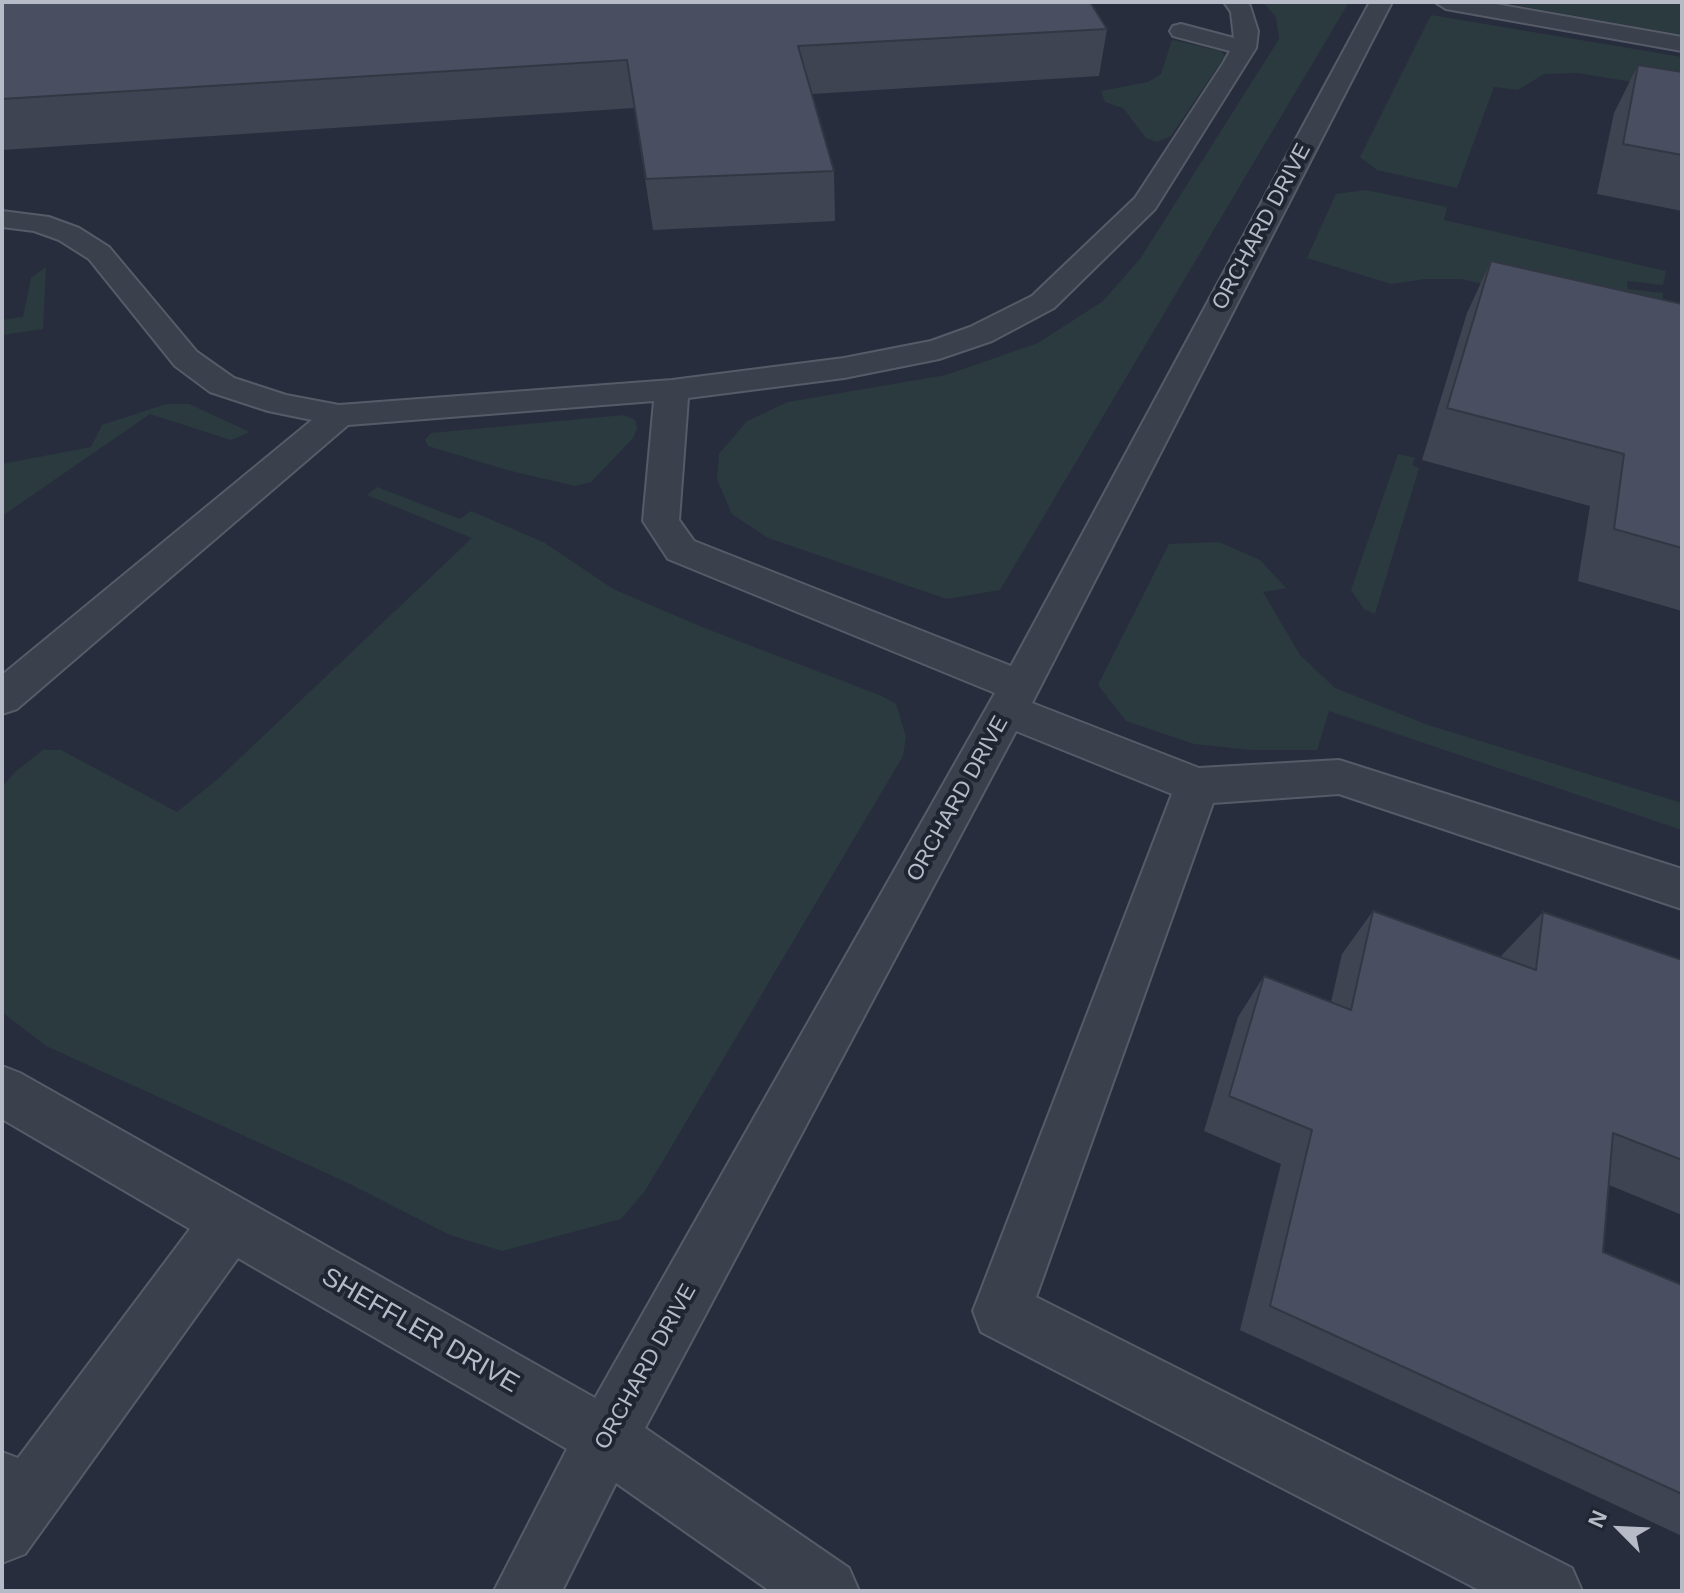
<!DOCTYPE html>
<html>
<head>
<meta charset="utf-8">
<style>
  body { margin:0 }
  #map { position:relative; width:1684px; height:1593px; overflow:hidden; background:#282d3d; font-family:Arial,sans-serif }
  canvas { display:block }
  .frame { position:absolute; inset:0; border:4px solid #b7bbc8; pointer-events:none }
  .north { position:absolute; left:1580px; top:1489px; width:80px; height:80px; -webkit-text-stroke:6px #202532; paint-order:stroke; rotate:294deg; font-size:22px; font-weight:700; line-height:32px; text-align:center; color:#b7bbc8 }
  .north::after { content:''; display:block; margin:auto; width:28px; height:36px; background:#b7bbc8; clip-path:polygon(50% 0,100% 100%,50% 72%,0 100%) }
</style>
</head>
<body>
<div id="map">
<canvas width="1684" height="1593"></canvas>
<div class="frame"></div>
<div class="north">N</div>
</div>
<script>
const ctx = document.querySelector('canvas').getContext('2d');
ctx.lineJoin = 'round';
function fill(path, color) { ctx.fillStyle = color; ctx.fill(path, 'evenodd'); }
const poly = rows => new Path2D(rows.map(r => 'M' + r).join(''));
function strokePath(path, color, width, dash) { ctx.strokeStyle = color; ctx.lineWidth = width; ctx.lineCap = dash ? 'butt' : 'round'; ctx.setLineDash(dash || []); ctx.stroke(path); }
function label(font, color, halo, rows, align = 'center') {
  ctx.font = font + ' Arial,sans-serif'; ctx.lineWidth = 8; ctx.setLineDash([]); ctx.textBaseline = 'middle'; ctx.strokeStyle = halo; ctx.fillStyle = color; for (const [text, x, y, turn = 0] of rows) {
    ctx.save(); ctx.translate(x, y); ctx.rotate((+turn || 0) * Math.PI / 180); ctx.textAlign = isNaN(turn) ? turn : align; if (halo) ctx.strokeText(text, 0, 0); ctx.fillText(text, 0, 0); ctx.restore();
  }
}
const green = poly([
  [1263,2,1349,2,1000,590,947,599,768,538,732,514,717,479,719,454,747,421,788,402,946,375,1038,343,1103,301,1140,259,1279,39,1276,17],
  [1499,2,1682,2,1682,35],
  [1431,15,1682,57,1682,90,1577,73,1544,74,1518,90,1494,87,1457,188,1377,170,1360,157],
  [1172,40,1221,51,1225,56,1171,136,1157,142,1146,138,1123,108,1105,102,1101,91,1148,82,1161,74],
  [1366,190,1447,207,1444,220,1666,271,1663,285,1627,281,1628,289,1663,293,1662,320,1682,334,1462,279,1425,279,1391,284,1307,258,1336,194],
  [46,267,43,329,2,335,2,320,23,317,31,278],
  [166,404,189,404,250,432,231,440,150,414,2,516,2,464,91,447,102,425],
  [624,415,635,420,637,429,633,438,591,482,575,486,507,470,428,446,425,440,431,433],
  [1398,454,1415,458,1412,465,1419,468,1375,614,1364,609,1351,590],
  [377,487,460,519,471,511,492,520,545,543,613,589,702,627,882,696,896,704,906,737,903,756,645,1191,621,1219,502,1251,450,1235,346,1182,46,1046,2,1012,2,787,15,772,43,750,61,750,177,812,219,778,472,538,367,495],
  [1219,542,1260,560,1286,588,1263,592,1300,655,1335,688,1428,725,1682,803,1682,830,1329,711,1317,750,1251,750,1194,744,1126,721,1098,685,1169,544]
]);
const minor = poly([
  [1224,2,1247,2,1250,6,1258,31,1256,48,1155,209,1054,308,992,341,939,359,844,378,688,398,679,520,694,541,1011,666,1370,2,1392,2,1032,703,1199,768,1339,760,1682,869,1682,909,1339,794,1213,803,1036,1297,1572,1568,1582,1591,1481,1591,981,1332,973,1311,1172,794,1016,731,645,1428,849,1568,859,1591,770,1591,616,1483,562,1591,494,1591,567,1449,238,1258,25,1554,2,1563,2,1452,18,1458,190,1229,2,1119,2,1066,20,1073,595,1398,995,693,668,559,643,521,654,401,348,425,17,709,2,714,2,675,312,420,268,411,210,392,175,366,89,259,59,240,34,231,2,227,2,211,49,217,79,228,109,247,197,352,234,378,286,395,339,405,672,380,844,358,931,341,970,327,1032,296,1135,198,1224,62,1230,51,1173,36,1170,31,1173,26,1181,24,1234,38,1231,12,1224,2],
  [1435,2,1484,2,1682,37,1682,51,1446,9,1435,2]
]);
const wall = poly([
  [2,2,1107,29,1099,76,812,94,834,171,835,221,653,230,634,108,2,150],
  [1638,65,1682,72,1682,211,1597,194,1614,113],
  [1491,261,1682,304,1682,611,1578,581,1590,506,1422,460,1467,313],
  [1373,911,1501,958,1502,955,1543,912,1682,960,1682,1215,1609,1185,1603,1252,1682,1285,1682,1536,1240,1330,1281,1164,1204,1131,1238,1017,1264,976,1331,1002,1342,954]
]);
const building = poly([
  [2,2,1090,2,1107,29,798,46,834,171,646,179,627,60,2,99,2,2],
  [1638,65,1682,72,1682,155,1623,144,1638,65],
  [1491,261,1682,304,1682,548,1614,529,1624,454,1447,408,1491,261],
  [1373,911,1536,970,1543,912,1682,960,1682,1160,1613,1133,1603,1252,1682,1285,1682,1494,1270,1306,1312,1130,1229,1096,1264,976,1351,1010,1373,911]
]);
const streetNames = [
  ["ORCHARD DRIVE",1262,227,-62],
  ["ORCHARD DRIVE",958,799,-61],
  ["ORCHARD DRIVE",646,1367,-61]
];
const nearStreetnames = [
  ["SHEFFLER DRIVE",420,1331,30]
];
fill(green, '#2a3a3f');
strokePath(minor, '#565b68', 4);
fill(minor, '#3b404d');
fill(wall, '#3f4453');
fill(building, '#494f60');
strokePath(building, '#333743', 2);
label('22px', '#b7bbc8', '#202532', streetNames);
label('26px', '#b7bbc8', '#202532', nearStreetnames);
</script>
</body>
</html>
